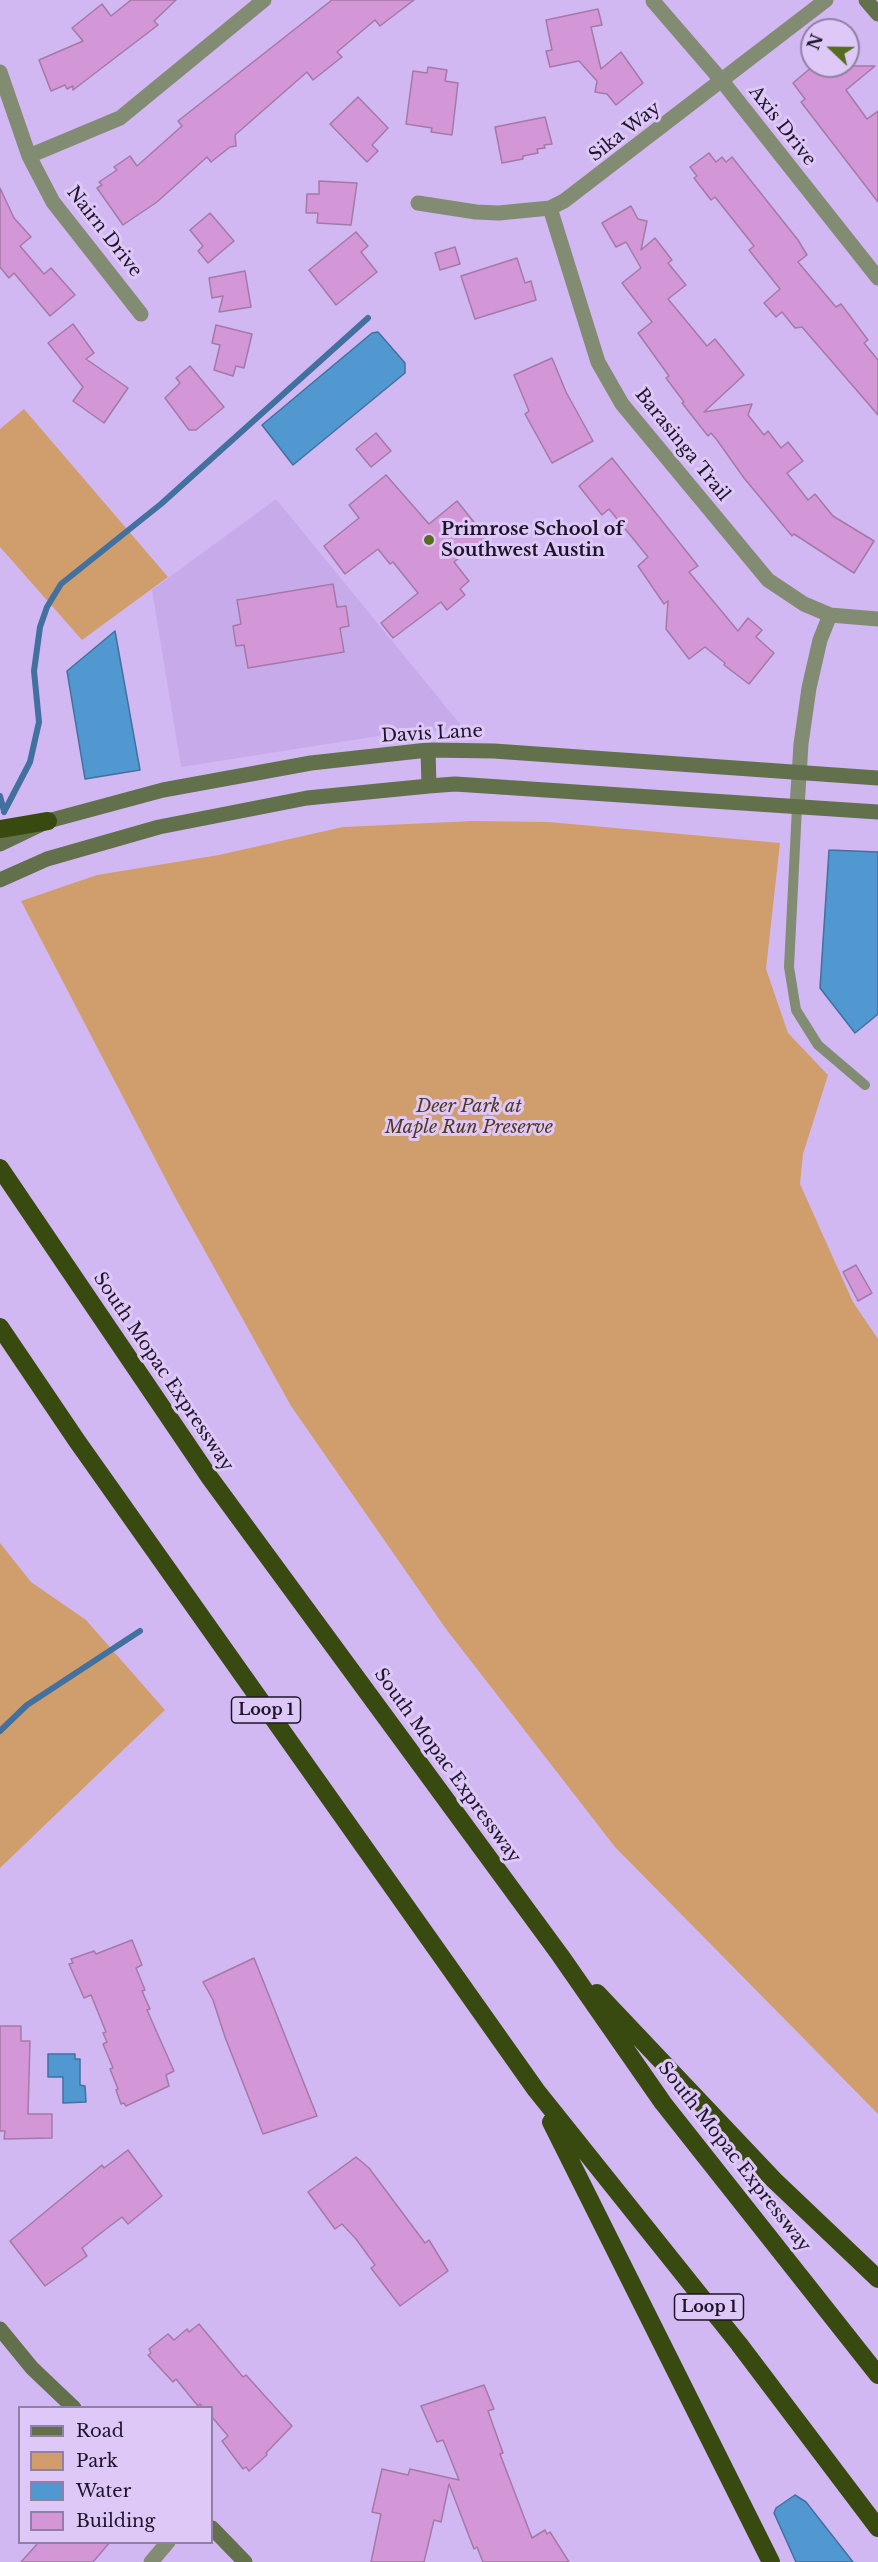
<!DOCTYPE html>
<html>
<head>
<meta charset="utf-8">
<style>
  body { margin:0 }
  #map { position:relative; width:878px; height:2562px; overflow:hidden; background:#d2b8f2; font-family:"Libre Baskerville",serif }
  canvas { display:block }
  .legend { position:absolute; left:18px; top:2406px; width:195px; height:138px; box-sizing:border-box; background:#ddc8f7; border:2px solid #9180a5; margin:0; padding:8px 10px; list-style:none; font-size:18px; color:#1e1429 }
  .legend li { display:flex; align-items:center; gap:12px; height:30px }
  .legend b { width:30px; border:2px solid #9180a5 }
  .north { position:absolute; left:800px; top:18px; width:60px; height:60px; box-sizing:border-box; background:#ddc8f7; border:2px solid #9180a5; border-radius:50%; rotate:292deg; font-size:16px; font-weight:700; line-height:24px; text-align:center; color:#1e1429 }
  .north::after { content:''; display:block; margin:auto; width:21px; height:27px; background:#556d1e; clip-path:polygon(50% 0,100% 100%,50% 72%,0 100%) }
</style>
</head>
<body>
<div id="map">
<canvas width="878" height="2562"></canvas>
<ul class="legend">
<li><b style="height:8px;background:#62704b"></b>Road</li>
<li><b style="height:16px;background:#d09e6c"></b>Park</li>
<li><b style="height:16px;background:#5198d1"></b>Water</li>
<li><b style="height:16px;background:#d396d6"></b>Building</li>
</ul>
<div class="north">N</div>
</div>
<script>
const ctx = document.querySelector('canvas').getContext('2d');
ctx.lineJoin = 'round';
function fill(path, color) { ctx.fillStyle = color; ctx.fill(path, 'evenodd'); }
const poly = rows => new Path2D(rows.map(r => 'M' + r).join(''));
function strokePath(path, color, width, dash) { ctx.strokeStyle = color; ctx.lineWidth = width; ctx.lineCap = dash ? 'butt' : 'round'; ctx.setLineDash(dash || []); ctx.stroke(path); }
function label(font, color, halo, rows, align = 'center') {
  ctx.font = font + ' "Libre Baskerville",serif'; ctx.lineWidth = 6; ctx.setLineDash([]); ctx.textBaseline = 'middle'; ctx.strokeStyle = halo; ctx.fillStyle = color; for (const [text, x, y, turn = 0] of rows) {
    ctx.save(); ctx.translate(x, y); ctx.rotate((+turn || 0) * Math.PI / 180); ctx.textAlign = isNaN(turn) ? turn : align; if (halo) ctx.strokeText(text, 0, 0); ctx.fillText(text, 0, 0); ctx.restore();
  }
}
const built = poly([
  [276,499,464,729,398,733,181,767,152,590]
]);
const green = poly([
  [24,409,168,577,82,640,0,547,0,429],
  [473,821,549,822,780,843,766,969,788,1033,828,1075,803,1154,800,1184,853,1302,878,1339,878,2114,615,1847,446,1629,291,1406,176,1199,21,901,97,875,219,855,343,827],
  [0,1543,31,1582,86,1620,165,1710,0,1868]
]);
const water = poly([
  [378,332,405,363,405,373,293,465,262,425,372,333,378,332],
  [115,631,140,770,85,779,67,671,115,631],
  [829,850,878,852,878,1014,855,1033,820,988,829,850],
  [48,2054,75,2054,75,2059,80,2059,80,2085,85,2086,86,2102,63,2103,63,2077,48,2077,48,2054],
  [795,2495,806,2502,853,2562,796,2562,774,2513,776,2508,795,2495]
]);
const stream = poly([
  [0,796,4,811],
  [4,812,30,762,39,722,34,671,40,627,47,607,61,584,161,504,368,318],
  [0,1731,27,1705,140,1631]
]);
const building = poly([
  [131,0,176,0,154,21,158,25,73,90,73,86,67,89,65,85,51,91,39,60,83,41,72,28,102,4,111,16,131,0],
  [332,0,414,0,380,26,375,20,337,52,342,57,313,80,307,72,235,135,236,146,230,147,211,162,207,157,157,202,123,225,97,188,102,185,99,182,117,170,114,167,130,156,137,166,182,126,178,121,332,0],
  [598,9,602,25,591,27,601,69,621,52,643,83,616,105,607,94,595,92,597,81,579,61,550,67,546,51,552,50,546,20,598,9],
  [813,66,875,66,846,90,867,119,878,111,878,202,801,102,805,99,793,83,813,66],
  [428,67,447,70,445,81,458,83,452,135,431,132,432,128,406,124,413,71,427,73,428,67],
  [358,97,388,128,372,145,378,151,367,162,330,124,358,97],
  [545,117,552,144,544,145,545,148,537,149,538,153,523,156,523,159,502,163,495,127,545,117],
  [709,153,716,162,722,157,726,162,732,157,798,240,807,255,798,262,836,307,841,304,868,340,864,343,878,360,878,415,802,327,795,328,782,312,776,317,764,303,780,289,749,250,754,246,715,197,711,200,694,178,697,176,690,167,709,153],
  [319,181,357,183,351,225,317,223,318,213,306,213,307,194,319,194,319,181],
  [0,188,14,218,31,237,20,246,44,274,51,268,75,295,50,316,14,273,9,278,0,267,0,188],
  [631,206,638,219,647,221,641,250,655,238,672,260,668,263,686,285,668,299,707,346,715,339,744,375,704,412,752,404,748,415,764,435,768,431,781,448,788,442,803,461,787,473,808,500,815,494,833,516,874,541,854,573,794,534,792,536,744,478,717,440,711,433,708,436,682,403,684,402,666,378,669,376,638,333,652,322,622,283,641,268,626,242,616,247,602,223,631,206],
  [210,213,234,241,208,263,198,251,203,246,190,230,210,213],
  [356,232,368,246,361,252,377,272,336,305,309,270,356,232],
  [455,247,460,264,440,270,435,253,455,247],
  [517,258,525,283,531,281,536,300,475,319,461,276,517,258],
  [245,271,251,307,219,312,223,296,212,298,209,278,245,271],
  [73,324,94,353,86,359,128,388,104,423,73,401,83,387,48,343,73,324],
  [216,325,252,334,244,368,236,366,233,376,214,370,220,345,212,343,216,325],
  [552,358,566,392,593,441,552,463,525,414,529,411,514,375,552,358],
  [190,366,224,407,196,430,189,430,165,398,180,383,176,378,190,366],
  [376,433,391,451,371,467,356,449,376,433],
  [612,458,698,566,689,572,738,631,748,618,762,630,756,637,774,653,749,684,724,665,725,663,705,647,689,659,666,629,668,601,664,604,638,566,648,557,609,509,602,515,579,486,612,458],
  [386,475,429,524,457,501,486,537,454,562,469,581,460,589,465,595,447,610,441,602,393,638,381,623,418,593,393,562,390,564,378,549,345,574,324,546,359,518,349,505,386,475],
  [333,584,337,607,346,606,349,626,340,628,344,652,248,668,244,645,236,646,233,626,241,624,237,600,333,584],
  [856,1265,872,1293,858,1301,843,1272,856,1265],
  [132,1940,142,1965,136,1968,145,1990,142,1991,150,2009,147,2010,174,2071,166,2075,169,2086,126,2106,124,2103,121,2104,116,2090,118,2089,110,2069,113,2068,103,2044,107,2042,103,2033,106,2032,91,1995,84,1998,69,1964,73,1963,71,1959,94,1951,96,1954,132,1940],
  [254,1958,317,2116,263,2134,225,2037,213,2000,203,1982,254,1958],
  [0,2026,21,2026,21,2041,30,2041,28,2114,52,2114,52,2138,4,2139,5,2131,0,2131,0,2026],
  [128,2150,162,2196,128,2224,122,2217,106,2229,82,2248,87,2256,45,2286,10,2241,102,2165,104,2168,128,2150],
  [356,2157,369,2168,425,2243,429,2240,448,2271,400,2306,371,2268,375,2265,356,2239,342,2224,335,2229,308,2192,356,2157],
  [199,2324,243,2377,246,2375,292,2426,266,2453,267,2455,249,2471,246,2467,243,2469,222,2441,228,2436,212,2417,212,2408,203,2408,200,2404,198,2406,176,2379,173,2382,148,2355,151,2353,149,2349,168,2334,174,2340,187,2329,189,2332,199,2324],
  [484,2385,494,2409,488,2411,503,2453,500,2454,532,2538,545,2530,547,2534,550,2532,569,2562,483,2562,477,2547,474,2549,449,2484,441,2522,434,2520,424,2562,371,2562,381,2514,372,2512,382,2469,408,2475,410,2469,459,2480,443,2440,437,2442,421,2406,484,2385],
  [39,2542,110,2542,93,2562,21,2562,39,2542]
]);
const lane = poly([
  [797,807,789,967,796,1010,818,1045,865,1085]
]);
const street = poly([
  [653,1,722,81,878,278],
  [0,72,29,156,53,202,141,314],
  [29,156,120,118,264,0],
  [418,203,476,212,499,213,550,208,564,201,826,0],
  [550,208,598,362,622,404,768,580,804,604,830,615,878,619],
  [797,807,801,744,809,688,820,640,830,615],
  [151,2562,168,2542]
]);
const secondary = poly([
  [866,0,878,14],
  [428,750,429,786],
  [0,844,48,821,163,790,311,763,428,750,494,751,878,778],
  [0,880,47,859,159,827,307,798,429,786,455,784,878,812],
  [0,2329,32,2368,74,2408],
  [212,2528,245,2562]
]);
const highway = poly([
  [0,829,48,821],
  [0,1168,210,1478,560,1955,663,2103,878,2375],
  [0,1327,77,1441,536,2090,739,2344,878,2528],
  [597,1993,774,2180,878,2279],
  [551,2122,771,2562]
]);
const markers = [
  [429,540,6,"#556d1e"]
];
const shields = [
  [266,1710,69],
  [709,2307,69]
];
const shieldNames = [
  ["Loop 1",266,1710],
  ["Loop 1",709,2307]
];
const streetNames = [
  ["Axis Drive",782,126,52],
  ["Sika Way",625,132,-38],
  ["Nairn Drive",104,232,52],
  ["Barasinga Trail",682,445,51],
  ["Davis Lane",432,734,-3],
  ["South Mopac Expressway",163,1372,56],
  ["South Mopac Expressway",447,1766,54],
  ["South Mopac Expressway",734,2157,52]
];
const poiNames = [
  ["Primrose School of",441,530],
  ["Southwest Austin",441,551]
];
const parkNames = [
  ["Deer Park at",469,1107],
  ["Maple Run Preserve",469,1128]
];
fill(built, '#c7aaea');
fill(green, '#d09e6c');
fill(water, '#5198d1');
strokePath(water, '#42709f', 1.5);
strokePath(stream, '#42709f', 6);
fill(building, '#d396d6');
strokePath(building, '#a579a7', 1.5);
strokePath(lane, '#828c73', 10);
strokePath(street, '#828c73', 15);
strokePath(secondary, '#62704b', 15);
strokePath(highway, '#384a0f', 18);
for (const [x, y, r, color] of markers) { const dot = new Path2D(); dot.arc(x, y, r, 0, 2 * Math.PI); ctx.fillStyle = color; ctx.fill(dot); strokePath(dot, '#ddc8f7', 2); }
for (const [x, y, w] of shields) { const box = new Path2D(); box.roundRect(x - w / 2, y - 13, w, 26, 4.5); ctx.fillStyle = '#ddc8f7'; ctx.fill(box); strokePath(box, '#1e1429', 1.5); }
label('bold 16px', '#1e1429', null, shieldNames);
label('18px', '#1e1429', '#ddc8f7', streetNames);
label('bold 18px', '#1e1429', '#ddc8f7', poiNames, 'left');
label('italic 18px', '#52371b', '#ddc8f7', parkNames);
</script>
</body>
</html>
